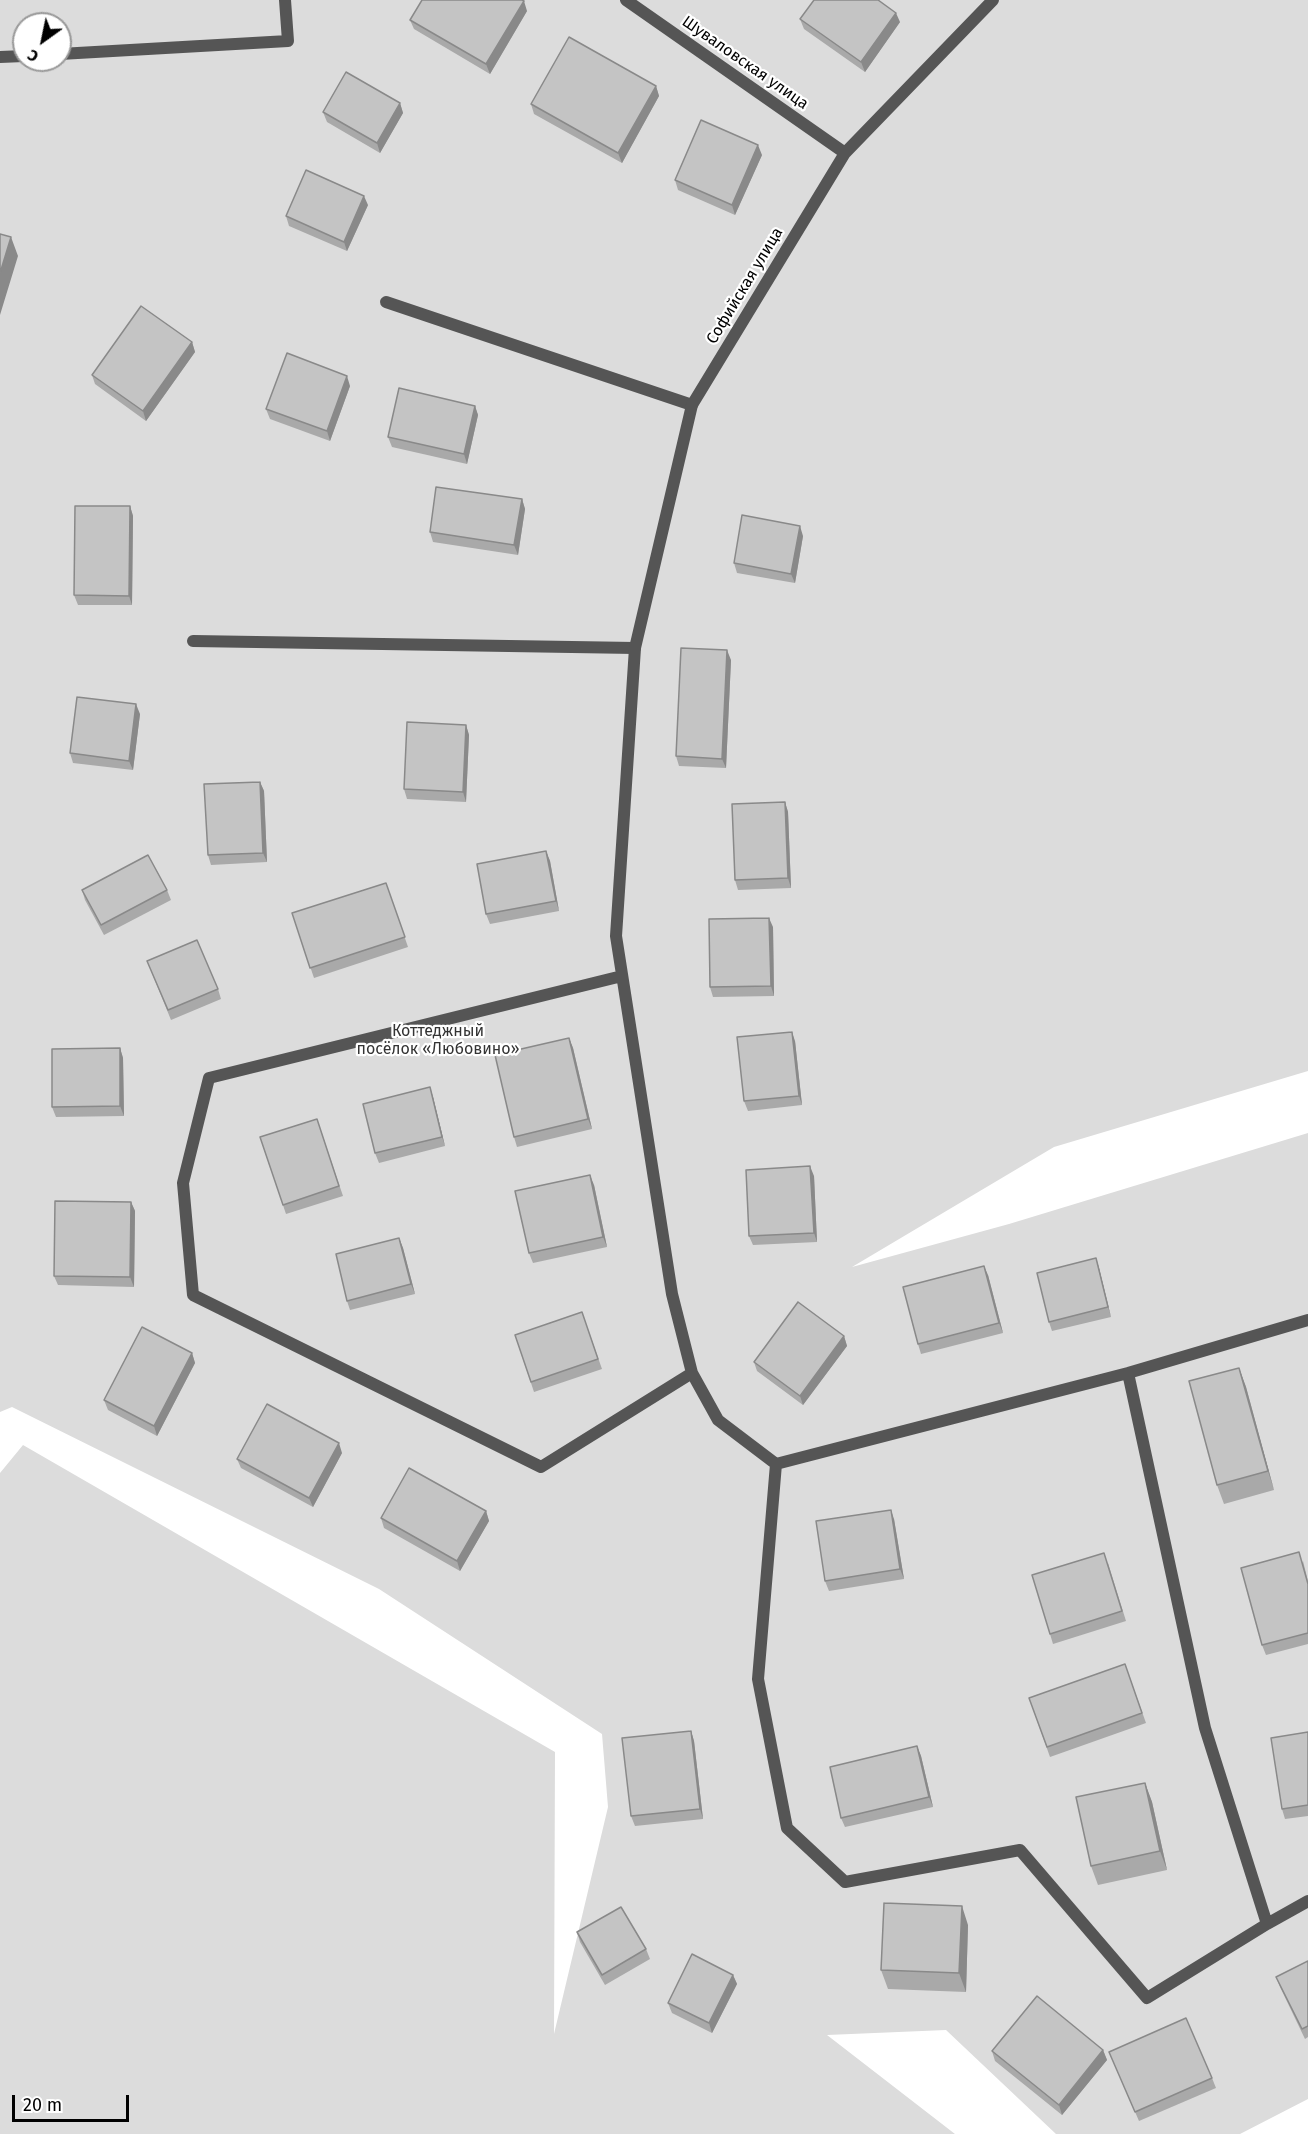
<!DOCTYPE html>
<html>
<head>
<meta charset="utf-8">
<style>
  body { margin:0 }
  #map { position:relative; width:1308px; height:2134px; overflow:hidden; background:#fff; font-family:"Fira Sans",sans-serif }
  canvas { display:block }
  .north { position:absolute; left:12px; top:12px; width:60px; height:60px; box-sizing:border-box; background:#fff; border:2px solid #999; border-radius:50%; rotate:213deg; font-size:16px; font-weight:700; line-height:24px; text-align:center; color:#000 }
  .north::after { content:''; display:block; margin:auto; width:21px; height:27px; background:#000; clip-path:polygon(50% 0,100% 100%,50% 72%,0 100%) }
  .scale { position:absolute; left:12px; top:2095px; width:117px; height:27px; box-sizing:border-box; border:3px solid #000; border-top:0; padding-left:8px; font-size:18px; line-height:21px; white-space:nowrap; color:#000; -webkit-text-stroke:4px #fff; paint-order:stroke }
</style>
</head>
<body>
<div id="map">
<canvas width="1308" height="2134"></canvas>
<div class="north">С</div>
<div class="scale">20 m</div>
</div>
<script>
const ctx = document.querySelector('canvas').getContext('2d');
ctx.lineJoin = 'round';
function fill(path, color) { ctx.fillStyle = color; ctx.fill(path, 'evenodd'); }
const poly = rows => new Path2D(rows.map(r => 'M' + r).join(''));
function strokePath(path, color, width, dash) { ctx.strokeStyle = color; ctx.lineWidth = width; ctx.lineCap = dash ? 'butt' : 'round'; ctx.setLineDash(dash || []); ctx.stroke(path); }
function label(font, color, halo, rows, align = 'center') {
  ctx.font = font + ' "Fira Sans",sans-serif'; ctx.lineWidth = 4.5; ctx.setLineDash([]); ctx.textBaseline = 'middle'; ctx.strokeStyle = halo; ctx.fillStyle = color; for (const [text, x, y, turn = 0] of rows) {
    ctx.save(); ctx.translate(x, y); ctx.rotate((+turn || 0) * Math.PI / 180); ctx.textAlign = isNaN(turn) ? turn : align; if (halo) ctx.strokeText(text, 0, 0); ctx.fillText(text, 0, 0); ctx.restore();
  }
}
const green = poly([
  [0,0,1308,0,1308,1071,1054,1147,852,1267,1009,1224,1308,1133,1308,2099,1240,2134,1056,2134,946,2030,827,2035,955,2134,0,2134,0,1473,23,1445,555,1752,554,2034,608,1807,602,1734,379,1589,12,1407,0,1412],
  [24,24,60,24,60,60,24,60]
]);
const lane = poly([
  [386,302,692,405],
  [193,641,635,648]
]);
const street = poly([
  [626,0,845,153],
  [993,0,845,153,692,405,635,648,616,936,672,1294,692,1373,718,1420,776,1464,1128,1373,1308,1320],
  [60,54,288,41,285,0],
  [0,57,24,56],
  [622,976,209,1078,183,1183,193,1295,541,1467,692,1373],
  [1128,1373,1205,1728,1267,1924],
  [776,1464,758,1679,787,1828,845,1882,1020,1850,1147,1998,1267,1924,1308,1901]
]);
const wall = poly([
  [527,11,490,74,414,29,410,20],
  [800,19,900,22,865,72,804,29],
  [656,86,659,96,622,163,534,114,531,104],
  [400,103,403,113,380,153,327,122,323,112],
  [762,155,735,215,678,190,675,180],
  [368,205,347,251,289,226,286,216],
  [192,342,195,352,146,421,95,384,92,375],
  [350,386,330,441,270,419,266,409],
  [475,406,478,415,467,464,392,447,388,437],
  [522,499,525,509,518,555,433,542,430,532],
  [130,506,133,516,132,605,78,605,74,595],
  [803,536,795,583,737,573,734,563],
  [731,660,726,768,679,766,676,756],
  [140,714,133,770,73,763,70,753],
  [466,725,469,735,466,802,407,799,404,789],
  [260,782,264,791,267,862,211,865,208,855],
  [785,802,788,812,791,888,738,890,735,880],
  [546,851,550,861,559,911,490,924,486,914],
  [386,883,408,947,314,978,292,913],
  [82,890,167,890,171,900,104,935,85,900],
  [773,927,774,996,713,997,710,987],
  [147,961,218,989,221,999,171,1020],
  [569,1038,573,1048,592,1129,517,1147,514,1137],
  [795,1041,802,1105,748,1111,744,1101],
  [120,1048,123,1058,124,1116,56,1117,52,1107],
  [433,1097,445,1146,379,1163,375,1153],
  [317,1119,343,1196,286,1214,260,1137],
  [814,1176,817,1242,753,1245,749,1236],
  [594,1185,607,1247,533,1263,529,1253],
  [131,1202,135,1211,134,1287,58,1285,54,1276],
  [399,1238,403,1248,415,1294,350,1310,347,1301],
  [1096,1258,1099,1268,1111,1317,1052,1331,1049,1322],
  [988,1275,1003,1333,921,1354,918,1344],
  [582,1312,602,1369,534,1392,515,1335],
  [844,1336,847,1346,803,1405,757,1371,754,1362],
  [192,1353,195,1363,157,1436,108,1410,104,1400],
  [1239,1368,1246,1387,1274,1490,1224,1504,1217,1485],
  [342,1453,313,1507,241,1468,237,1459],
  [486,1511,489,1521,460,1571,384,1528,381,1518],
  [894,1519,904,1579,829,1591,825,1581],
  [1303,1561,1308,1581,1308,1644,1266,1655,1262,1645],
  [1108,1563,1126,1621,1053,1644,1050,1634],
  [1125,1664,1146,1723,1050,1757,1029,1698],
  [691,1731,694,1741,703,1819,635,1826,631,1816],
  [1308,1732,1308,1816,1285,1819,1282,1809],
  [917,1746,921,1756,933,1807,845,1827,841,1818],
  [1145,1783,1152,1802,1167,1870,1098,1885,1091,1866],
  [968,1925,966,1992,888,1989,881,1970],
  [577,1932,646,1949,650,1959,605,1985,580,1942],
  [1308,1961,1308,2037,1305,2039,1280,1987,1276,1977],
  [733,1975,737,1984,712,2033,672,2013,668,2003],
  [1103,2050,1107,2060,1062,2115,995,2061,992,2051],
  [1109,2052,1212,2078,1216,2088,1139,2121]
]);
const shadedWall = poly([
  [524,1,527,11,490,74,486,64],
  [896,13,900,22,865,72,861,62],
  [656,86,659,96,622,163,618,153],
  [400,103,403,113,380,153,377,143],
  [758,145,762,155,735,215,732,205],
  [364,196,368,205,347,251,344,242],
  [11,237,18,256,0,315,0,273],
  [192,342,195,352,146,421,143,411],
  [347,376,350,386,330,441,327,431],
  [475,406,478,415,467,464,464,454],
  [522,499,525,509,518,555,514,545],
  [130,506,133,516,132,605,129,596],
  [800,526,803,536,795,583,791,574],
  [727,650,731,660,726,768,722,759],
  [136,704,140,714,133,770,129,761],
  [466,725,469,735,466,802,463,792],
  [260,782,264,791,267,862,263,853],
  [785,802,788,812,791,888,788,878],
  [546,851,550,861,559,911,556,901],
  [769,918,773,927,774,996,771,986],
  [792,1032,795,1041,802,1105,799,1096],
  [569,1038,573,1048,592,1129,588,1119],
  [120,1048,123,1058,124,1116,120,1106],
  [430,1087,433,1097,445,1146,442,1137],
  [810,1166,814,1176,817,1242,814,1233],
  [590,1175,594,1185,607,1247,603,1237],
  [131,1202,135,1211,134,1287,130,1277],
  [399,1238,403,1248,415,1294,411,1284],
  [1096,1258,1099,1268,1111,1317,1108,1307],
  [984,1266,988,1275,1003,1333,999,1323],
  [844,1336,847,1346,803,1405,800,1396],
  [192,1353,195,1363,157,1436,154,1426],
  [1239,1368,1246,1387,1274,1490,1268,1471],
  [339,1443,342,1453,313,1507,309,1498],
  [891,1510,894,1519,904,1579,900,1569],
  [486,1511,489,1521,460,1571,457,1561],
  [691,1731,694,1741,703,1819,700,1809],
  [917,1746,921,1756,933,1807,929,1797],
  [1145,1783,1152,1802,1167,1870,1160,1851],
  [962,1906,968,1925,966,1992,959,1973],
  [733,1975,737,1984,712,2033,709,2023],
  [1103,2050,1107,2060,1062,2115,1059,2105]
]);
const building = poly([
  [422,0,522,0,524,1,486,64,410,20,422,0],
  [814,0,878,0,896,13,861,62,800,19,814,0],
  [569,37,656,86,618,153,531,104,569,37],
  [346,72,400,103,377,143,323,112,346,72],
  [701,120,758,145,732,205,675,180,701,120],
  [306,170,364,196,344,242,286,216,306,170],
  [0,234,11,237,0,273,0,234],
  [141,306,192,342,143,411,92,375,141,306],
  [287,353,347,376,327,431,266,409,287,353],
  [399,388,475,406,464,454,388,437,399,388],
  [436,487,522,499,514,545,430,532,436,487],
  [75,506,130,506,129,596,74,595,75,506],
  [742,515,800,526,791,574,734,563,742,515],
  [681,648,727,650,722,759,676,756,681,648],
  [77,697,136,704,129,761,70,753,77,697],
  [407,722,466,725,463,792,404,789,407,722],
  [260,782,263,853,208,855,204,784,260,782],
  [785,802,788,878,735,880,732,804,785,802],
  [546,851,556,901,486,914,477,864,546,851],
  [148,855,167,890,101,925,82,890,148,855],
  [386,883,405,937,310,968,292,913,386,883],
  [769,918,771,986,710,987,709,919,769,918],
  [197,940,218,989,168,1010,147,961,197,940],
  [792,1032,799,1096,744,1101,737,1037,792,1032],
  [569,1038,588,1119,514,1137,495,1055,569,1038],
  [120,1048,120,1106,52,1107,52,1049,120,1048],
  [430,1087,442,1137,375,1153,363,1104,430,1087],
  [317,1119,339,1186,283,1205,260,1137,317,1119],
  [810,1166,814,1233,749,1236,746,1170,810,1166],
  [590,1175,603,1237,529,1253,515,1191,590,1175],
  [55,1201,131,1202,130,1277,54,1276,55,1201],
  [399,1238,411,1284,347,1301,336,1254,399,1238],
  [1096,1258,1108,1307,1049,1322,1037,1273,1096,1258],
  [984,1266,999,1323,918,1344,903,1287,984,1266],
  [798,1302,844,1336,800,1396,754,1362,798,1302],
  [582,1312,598,1359,531,1382,515,1335,582,1312],
  [142,1327,192,1353,154,1426,104,1400,142,1327],
  [1239,1368,1268,1471,1217,1485,1189,1381,1239,1368],
  [267,1404,339,1443,309,1498,237,1459,267,1404],
  [409,1468,486,1511,457,1561,381,1518,409,1468],
  [891,1510,900,1569,825,1581,816,1521,891,1510],
  [1299,1552,1308,1584,1308,1633,1262,1645,1241,1568,1299,1552],
  [1104,1553,1122,1611,1050,1634,1032,1575,1104,1553],
  [1125,1664,1142,1713,1047,1747,1029,1698,1125,1664],
  [691,1731,700,1809,631,1816,622,1738,691,1731],
  [1308,1732,1308,1805,1282,1809,1271,1738,1308,1732],
  [917,1746,929,1797,841,1818,830,1767,917,1746],
  [1145,1783,1160,1851,1091,1866,1076,1797,1145,1783],
  [884,1903,962,1906,959,1973,881,1970,884,1903],
  [621,1907,646,1949,602,1975,577,1932,621,1907],
  [692,1954,733,1975,709,2023,668,2003,692,1954],
  [1308,1961,1308,2026,1302,2029,1276,1977,1308,1961],
  [1037,1996,1103,2050,1059,2105,992,2051,1037,1996],
  [1186,2018,1212,2078,1135,2112,1109,2052,1186,2018]
]);
const streetNames = [
  ["Шуваловская улица",745,63,35],
  ["Софийская улица",745,286,-59]
];
const parkNames = [
  ["Коттеджный",438,1032],
  ["посёлок «Любовино»",438,1050]
];
fill(green, '#dcdcdc');
strokePath(lane, '#555', 12);
strokePath(street, '#555', 12);
fill(wall, '#a9a9a9');
fill(shadedWall, '#898989');
fill(building, '#c4c4c4');
strokePath(building, '#898989', 1.5);
label('16px', '#000', '#fff', streetNames);
label('16px', '#333', '#fff', parkNames);
</script>
</body>
</html>
